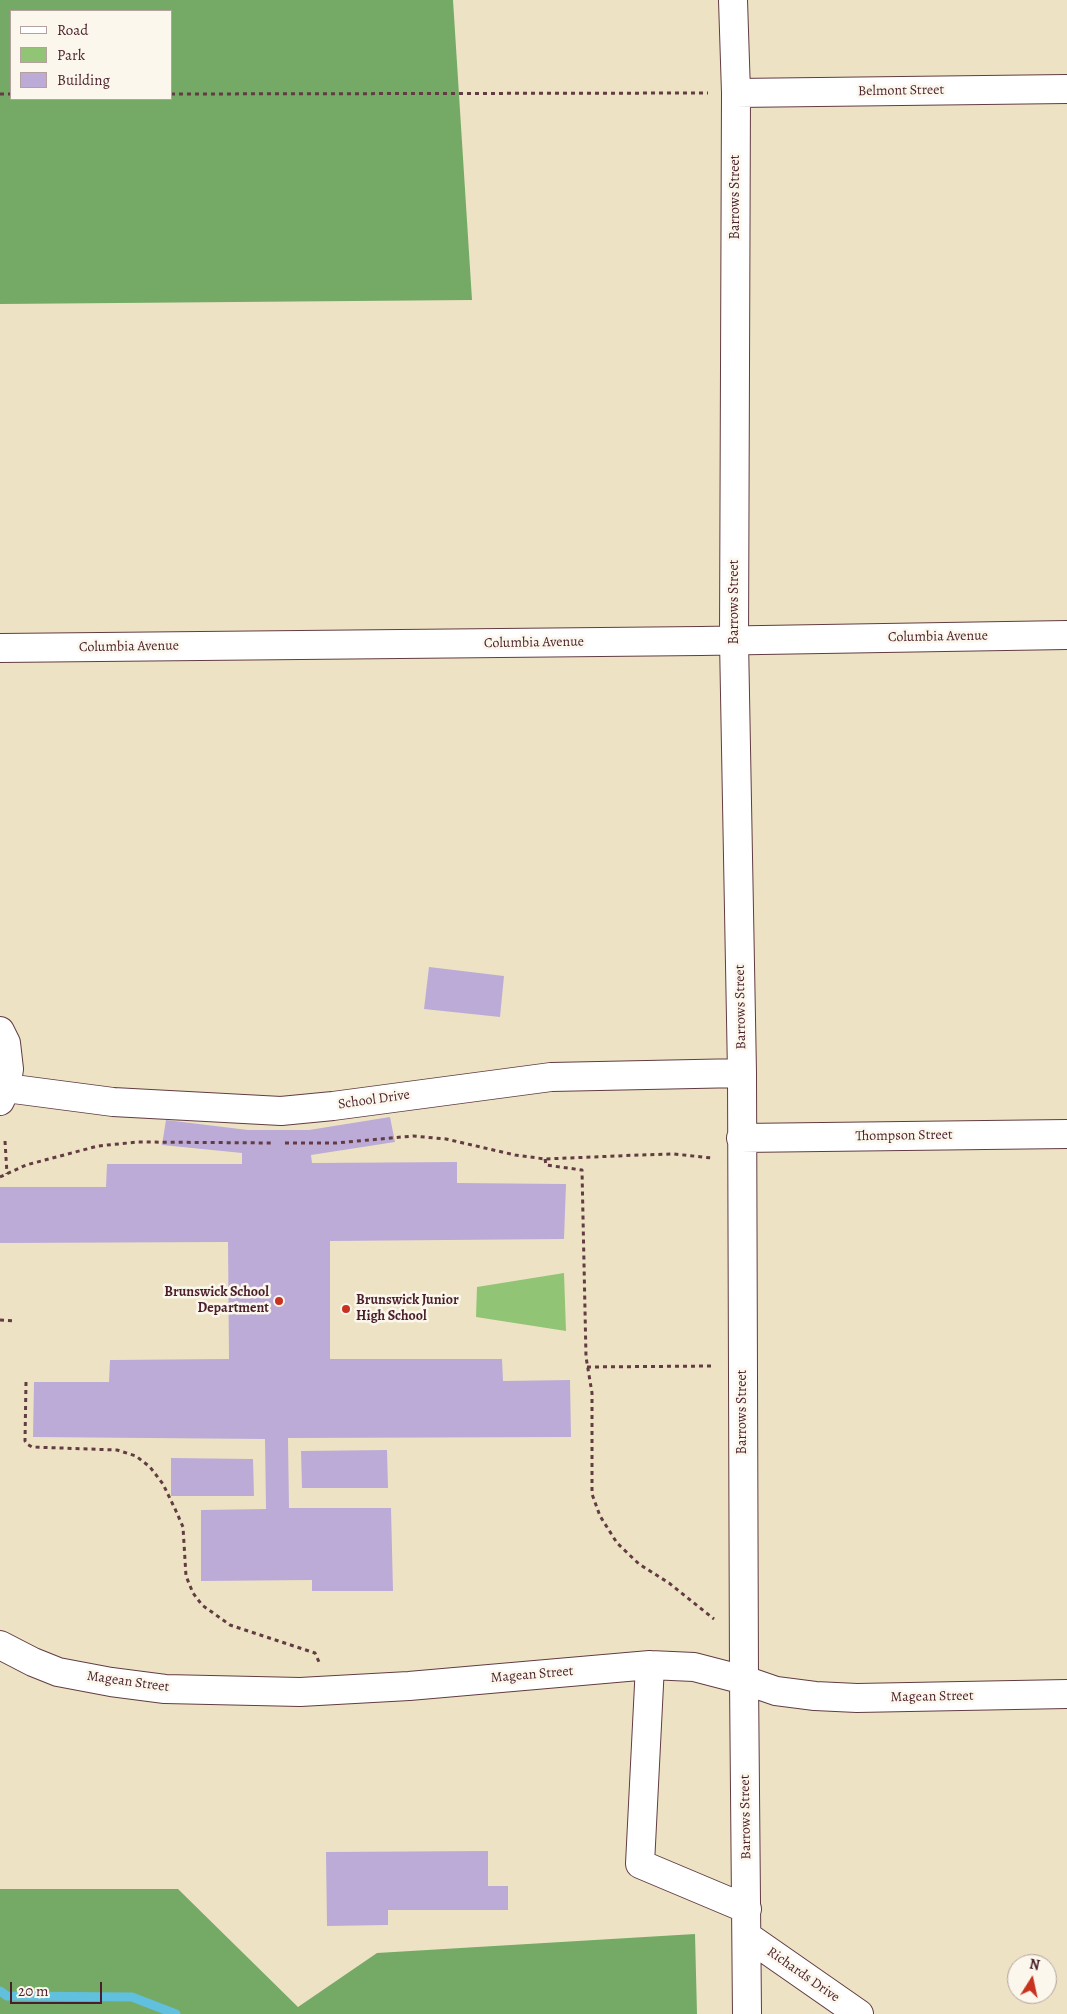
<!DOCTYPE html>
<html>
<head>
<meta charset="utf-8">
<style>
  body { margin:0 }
  #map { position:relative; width:1067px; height:2014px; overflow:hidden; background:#ede3c4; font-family:Alegreya,serif }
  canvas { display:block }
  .legend { position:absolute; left:10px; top:10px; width:162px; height:90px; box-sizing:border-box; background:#fbf7ec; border:1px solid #b4a19f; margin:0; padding:6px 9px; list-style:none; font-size:15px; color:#4a1f2b }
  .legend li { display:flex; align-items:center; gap:10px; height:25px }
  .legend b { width:25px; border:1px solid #b4a19f }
  .north { position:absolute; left:1007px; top:1954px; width:50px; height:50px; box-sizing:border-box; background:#fbf7ec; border:1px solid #b4a19f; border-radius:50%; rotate:10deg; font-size:14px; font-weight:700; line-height:20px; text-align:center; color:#4a1f2b }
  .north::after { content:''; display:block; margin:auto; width:18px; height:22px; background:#c8321e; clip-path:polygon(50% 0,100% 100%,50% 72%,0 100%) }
  .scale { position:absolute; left:10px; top:1982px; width:92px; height:22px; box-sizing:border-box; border:2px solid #4a1f2b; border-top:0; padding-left:6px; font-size:15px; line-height:18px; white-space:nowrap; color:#4a1f2b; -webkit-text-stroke:4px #fbf7ec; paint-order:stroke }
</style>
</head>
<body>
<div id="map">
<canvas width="1067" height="2014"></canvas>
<ul class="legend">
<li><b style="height:6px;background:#fff"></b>Road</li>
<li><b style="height:14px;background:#91c475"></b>Park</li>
<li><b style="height:14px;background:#bcabd7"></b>Building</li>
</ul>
<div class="north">N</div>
<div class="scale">20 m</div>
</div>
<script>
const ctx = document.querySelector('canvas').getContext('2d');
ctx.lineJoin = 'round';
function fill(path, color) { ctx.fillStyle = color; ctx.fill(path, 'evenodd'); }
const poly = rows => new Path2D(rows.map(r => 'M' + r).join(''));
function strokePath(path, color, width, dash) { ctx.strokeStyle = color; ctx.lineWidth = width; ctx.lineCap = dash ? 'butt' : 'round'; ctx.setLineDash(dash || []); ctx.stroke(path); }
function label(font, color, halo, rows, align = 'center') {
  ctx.font = font + ' Alegreya,serif'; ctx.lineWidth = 5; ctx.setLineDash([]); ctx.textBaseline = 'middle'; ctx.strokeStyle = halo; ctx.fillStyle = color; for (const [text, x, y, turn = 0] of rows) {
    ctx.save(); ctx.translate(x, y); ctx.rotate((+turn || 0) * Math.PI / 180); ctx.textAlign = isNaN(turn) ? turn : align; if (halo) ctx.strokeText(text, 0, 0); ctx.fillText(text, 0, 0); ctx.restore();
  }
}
const green = poly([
  [564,1273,566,1331,476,1317,477,1287]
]);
const forest = poly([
  [0,0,453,0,472,300,0,304],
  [11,11,171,11,171,99,11,99],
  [0,1889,178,1889,298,2007,377,1953,695,1934,697,2014,0,2014]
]);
const stream = poly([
  [0,1991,7,1996,132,1997,176,2014]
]);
const building = poly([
  [429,967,504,976,500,1017,424,1009],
  [390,1117,395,1142,311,1155,312,1163,457,1162,457,1183,566,1184,564,1239,330,1241,330,1359,502,1359,503,1381,570,1380,571,1437,288,1438,289,1508,391,1508,393,1591,312,1591,312,1580,201,1581,201,1510,266,1509,265,1439,33,1437,34,1382,109,1382,110,1360,229,1359,228,1242,0,1243,0,1187,106,1187,107,1164,242,1164,242,1153,162,1145,166,1120,248,1130,309,1130],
  [387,1450,388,1488,302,1488,301,1451],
  [171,1458,253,1459,254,1496,171,1496],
  [488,1851,488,1886,508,1886,508,1910,388,1910,388,1925,327,1926,326,1852]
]);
const path = poly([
  [0,94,11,94],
  [171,94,708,93],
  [5,1141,7,1174],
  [285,1143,336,1143,413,1136,446,1139,515,1155,545,1159,639,1155,674,1154,712,1158],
  [545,1159,546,1165,582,1170,586,1357,592,1393,592,1494,600,1516,617,1543,639,1564,669,1583,714,1619],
  [0,1177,26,1165,98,1146,138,1142,274,1143],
  [0,1320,16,1321],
  [587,1367,712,1366],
  [26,1382,25,1441,27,1444,32,1447,117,1450,136,1456,150,1467,163,1484,176,1511,183,1527,186,1576,193,1593,202,1605,230,1625,315,1653,319,1662]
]);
const minor = poly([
  [733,0,736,93,734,640,742,1073,744,1680,747,2014],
  [736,93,1067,89],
  [0,648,701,641,1067,635],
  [0,1031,6,1043,9,1069,6,1088,0,1101],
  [6,1088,113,1102,281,1111,333,1106,551,1077,742,1073],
  [741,1138,1067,1134],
  [0,1645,33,1662,58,1672,111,1682,165,1689,300,1692,409,1686,650,1665,694,1667,744,1680,776,1691,815,1696,857,1698,1067,1694],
  [650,1665,640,1864,747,1909],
  [747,1936,859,2014]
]);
const markers = [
  [279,1301,5,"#c8321e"],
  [346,1309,5,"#c8321e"]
];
const streetNames = [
  ["Belmont Street",901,91,-1],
  ["Barrows Street",736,197,-90],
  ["Barrows Street",735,602,-90],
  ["Columbia Avenue",938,637,-1],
  ["Columbia Avenue",534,643,-1],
  ["Columbia Avenue",129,647,-1],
  ["Barrows Street",741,1007,-91],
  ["School Drive",374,1100,-8],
  ["Thompson Street",904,1136,-1],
  ["Barrows Street",743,1412,-90],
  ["Magean Street",532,1675,-5],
  ["Magean Street",128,1682,8],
  ["Magean Street",932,1697,-1],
  ["Barrows Street",746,1817,-91],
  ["Richards Drive",803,1975,35]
];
const poiNames = [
  ["Brunswick School",269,1293],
  ["Department",269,1309],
  ["Brunswick Junior",356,1301,"left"],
  ["High School",356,1317,"left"]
];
fill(green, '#91c475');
fill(forest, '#74aa66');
strokePath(stream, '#60c0de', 9);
fill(building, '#bcabd7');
strokePath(minor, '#623c42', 30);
strokePath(path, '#623c42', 3, [4, 4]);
strokePath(minor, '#fff', 28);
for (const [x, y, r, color] of markers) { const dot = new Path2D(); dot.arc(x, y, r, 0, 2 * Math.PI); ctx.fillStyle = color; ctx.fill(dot); strokePath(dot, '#fbf7ec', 2); }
label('14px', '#4a1f2b', '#fbf7ec', streetNames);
label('bold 14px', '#4a1f2b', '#fbf7ec', poiNames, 'right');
</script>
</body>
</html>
